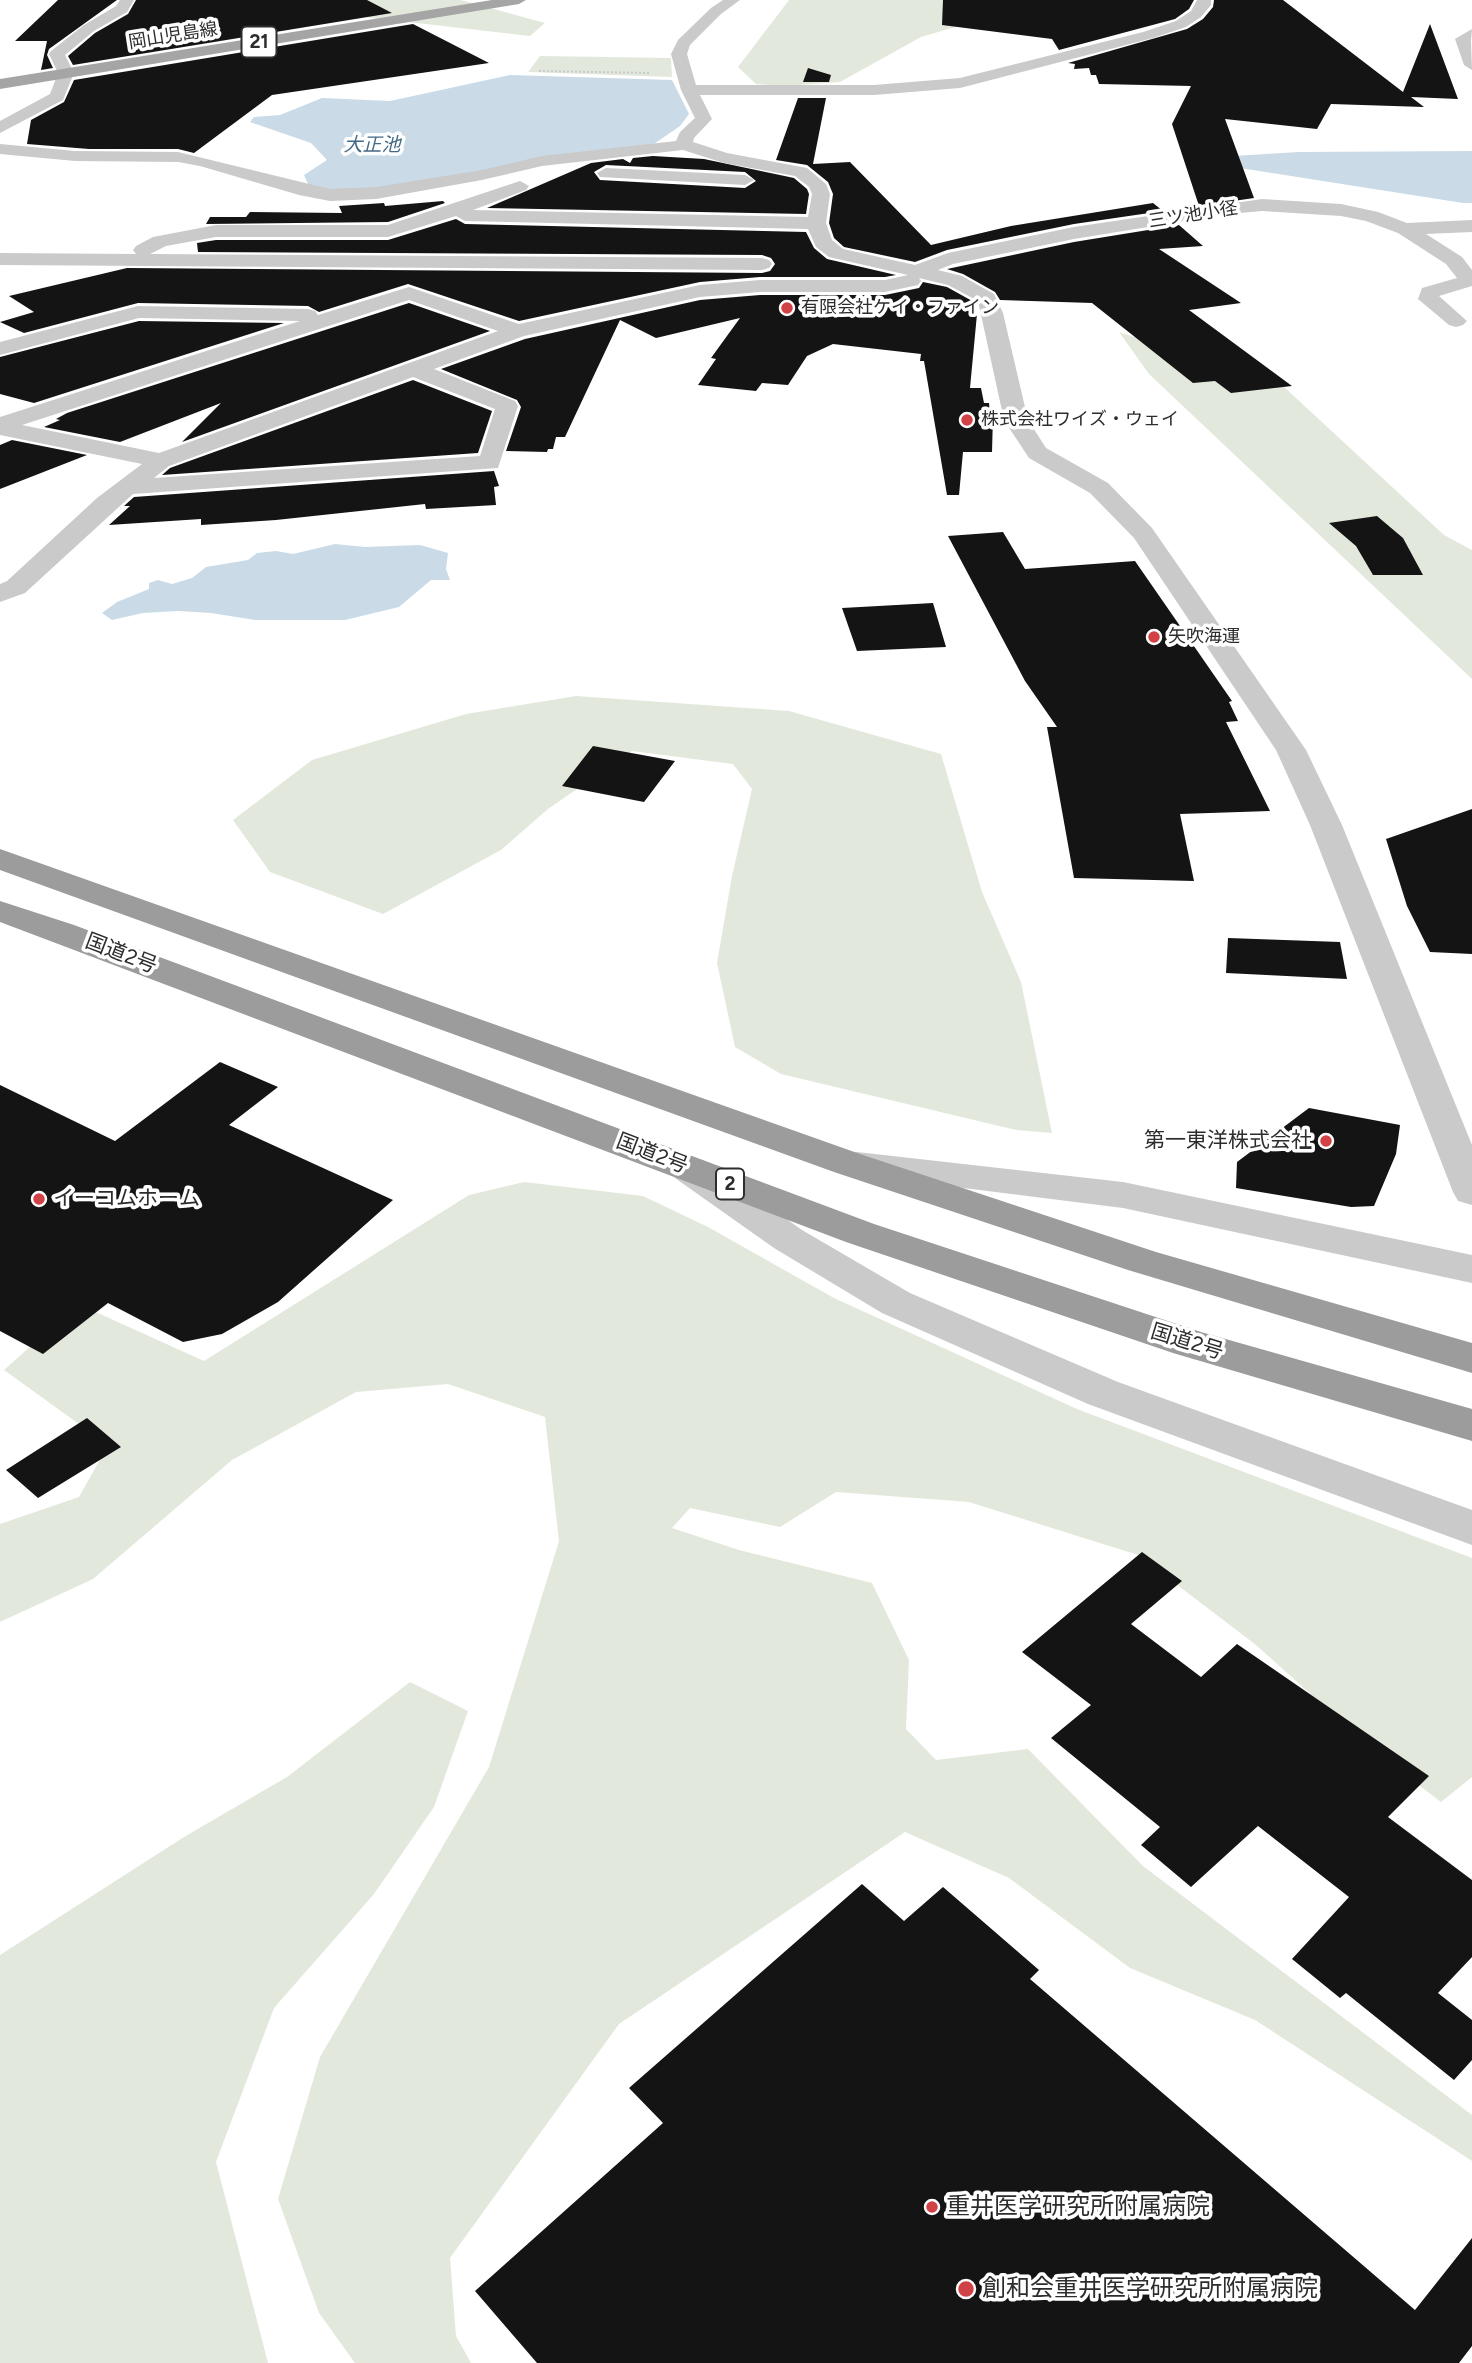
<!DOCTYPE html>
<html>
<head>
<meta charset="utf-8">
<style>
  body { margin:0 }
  canvas { display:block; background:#fff }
</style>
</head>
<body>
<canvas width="1472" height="2363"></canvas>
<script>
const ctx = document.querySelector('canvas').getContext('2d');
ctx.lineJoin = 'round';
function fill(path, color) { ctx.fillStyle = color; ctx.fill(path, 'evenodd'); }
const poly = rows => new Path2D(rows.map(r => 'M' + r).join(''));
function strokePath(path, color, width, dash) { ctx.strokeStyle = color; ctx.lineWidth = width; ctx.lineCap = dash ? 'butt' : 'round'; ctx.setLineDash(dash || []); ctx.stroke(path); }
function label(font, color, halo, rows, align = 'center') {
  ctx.font = font + ' Figtree,"Noto Sans JP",sans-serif'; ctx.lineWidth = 7; ctx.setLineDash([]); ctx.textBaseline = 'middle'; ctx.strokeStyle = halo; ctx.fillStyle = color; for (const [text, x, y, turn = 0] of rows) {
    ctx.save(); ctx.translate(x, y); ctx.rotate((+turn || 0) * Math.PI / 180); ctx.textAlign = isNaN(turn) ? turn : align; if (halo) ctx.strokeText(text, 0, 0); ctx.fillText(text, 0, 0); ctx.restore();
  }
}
const green = poly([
  [171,0,461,0,545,23,530,36,347,15],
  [789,0,1018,0,1024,7,921,37,840,82,785,86,756,84,738,67],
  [540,56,671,58,672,77,528,72],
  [1119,332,1283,386,1444,535,1472,550,1472,679,1149,374],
  [576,696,789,711,941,754,982,892,1021,982,1052,1133,1016,1130,781,1074,735,1047,717,963,732,876,752,789,733,764,632,751,548,809,501,850,383,914,270,872,233,820,312,760,466,714],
  [524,1182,643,1196,708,1227,834,1298,1077,1409,1472,1558,1472,1777,1441,1802,1374,1751,1256,1645,1138,1555,969,1502,836,1492,780,1527,690,1508,672,1528,739,1550,872,1583,909,1660,906,1729,936,1760,1028,1749,1143,1866,1472,2115,1472,2161,1255,2020,1130,1968,1009,1878,905,1832,619,2024,450,2258,456,2336,471,2363,355,2363,319,2313,278,2199,320,2057,489,1767,559,1541,545,1417,448,1384,356,1392,232,1460,93,1579,0,1622,0,1524,79,1497,108,1445,4,1370,78,1304,204,1361,469,1195],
  [410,1682,468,1711,434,1807,374,1894,274,2008,216,2162,268,2363,0,2363,0,1955,184,1837,287,1777]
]);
const water = poly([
  [510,75,672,80,689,114,680,126,654,144,369,191,326,190,308,184,304,175,327,160,311,143,250,122,254,117,280,115,322,98,390,101],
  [1472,151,1472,203,1463,203,1221,165,1200,158,1299,152],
  [335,544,365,547,420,545,448,553,446,569,450,580,431,580,399,607,345,620,255,620,211,613,178,611,143,613,112,620,102,613,117,602,149,589,149,583,158,580,172,584,192,578,206,567,248,560,257,553,276,551,293,554]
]);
const building = poly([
  [58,0,117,0,49,49,47,55,53,68,41,70,47,41,15,41],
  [136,0,367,0,392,13,73,65,68,56,95,33,128,14],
  [943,0,1194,0,1189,9,1175,19,1059,50,1052,39,942,25],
  [1214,0,1283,0,1403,92,1430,24,1458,99,1411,97,1424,107,1331,104,1317,129,1225,119,1254,198,1199,206,1172,124,1191,86,1099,84,1096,75,1091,75,1089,68,1074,69,1075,64,1068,63,1187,29,1203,19,1213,7],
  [413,24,489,63,272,95,194,153,178,149,89,149,27,144,31,120,64,102,74,80],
  [808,68,831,75,829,82,803,82],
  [798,98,826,98,813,164,850,162,931,245,1011,226,1153,203,1163,211,1074,224,947,250,915,262,844,247,834,238,829,223,833,194,828,182,807,165,776,160],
  [653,156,704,159,794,178,807,189,809,194,806,214,487,208,591,163,623,159,630,163,633,158],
  [606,165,745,172,756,181,745,188,600,180,594,172],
  [443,201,445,203,388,222,206,224,210,217,246,217,250,212,342,213,339,206,384,203,385,206],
  [456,219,465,224,806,232,814,248,827,259,896,275,885,277,760,277,700,282,519,321,408,284,319,312,308,306,138,303,24,333,0,322,34,312,9,296,127,268,762,273,770,271,775,264,771,258,762,255,198,252,197,243,216,240,388,240],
  [1179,225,1203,246,1159,249,1241,303,1189,310,1292,386,1231,393,1215,381,1193,383,1092,303,1000,300,995,292,963,274,947,269,1074,242],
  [923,282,947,287,974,302,977,314,970,388,981,388,984,403,989,403,990,415,993,416,992,452,963,452,959,495,947,495,924,361,920,361,921,354,833,344,807,356,788,385,762,383,756,391,698,385,716,359,711,358,740,318,656,338,620,320,565,437,556,437,553,449,548,449,547,452,506,451,521,407,517,400,441,369,525,339,700,300,760,295,885,295,919,288],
  [409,303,490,331,182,442,221,403,120,442,44,427,60,420,56,419,67,413],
  [139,321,284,323,34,403,0,394,0,357],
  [413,380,492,411,478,453,162,475,170,468],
  [12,440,87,455,0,489,0,445],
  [494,471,499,486,494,487,496,505,426,509,425,504,276,520,201,525,201,519,109,525,130,506,124,506,134,497],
  [1377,516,1403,538,1423,575,1373,575,1356,546,1329,523],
  [1003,532,1025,569,1135,561,1232,701,1229,702,1238,721,1226,722,1270,811,1180,814,1194,881,1074,878,1047,727,1057,727,1025,681,948,536],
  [933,603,946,647,857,651,842,608],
  [593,746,675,761,644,802,562,786],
  [1472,809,1472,954,1430,952,1407,906,1386,839],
  [1228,938,1340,942,1347,979,1226,973],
  [220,1062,278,1087,229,1125,393,1200,278,1302,222,1334,183,1342,108,1303,43,1354,0,1331,0,1085,115,1141],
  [1309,1108,1400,1125,1396,1154,1374,1206,1351,1207,1236,1188,1237,1162],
  [87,1418,121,1447,38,1498,6,1470],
  [1142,1552,1182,1581,1131,1624,1201,1677,1237,1644,1429,1776,1388,1817,1472,1880,1472,1957,1438,1993,1472,2020,1472,2060,1454,2080,1346,1993,1340,1998,1292,1959,1349,1897,1258,1826,1191,1887,1141,1845,1160,1827,1051,1738,1091,1705,1022,1652],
  [862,1884,904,1921,943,1887,1039,1970,1030,1979,1415,2310,1472,2238,1472,2346,1459,2363,537,2363,475,2291,663,2123,629,2088]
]);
const path = poly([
  [539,71,651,73]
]);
const minor = poly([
  [120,0,134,0,127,12,94,31,65,55,74,73,63,100,0,133,0,121,50,94,58,73,49,54,51,51,84,25,116,6,120,0],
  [723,0,740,0,721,14,690,45,687,54,696,85,874,85,960,78,1143,32,1176,21,1191,11,1197,0,1211,0,1211,5,1201,17,1186,27,1153,38,960,88,874,95,700,95,712,119,694,138,693,142,727,153,807,168,826,184,830,194,826,223,832,240,843,249,915,265,948,253,1074,227,1262,199,1341,204,1378,212,1407,223,1472,220,1472,232,1426,234,1462,257,1472,270,1472,286,1439,296,1467,321,1463,325,1456,327,1449,325,1418,299,1422,288,1457,278,1446,264,1398,233,1366,221,1341,216,1262,211,1228,214,1074,239,953,264,938,270,962,276,994,294,1003,313,1028,420,1046,448,1108,483,1152,528,1306,750,1342,825,1472,1145,1472,1205,1458,1201,1453,1192,1310,825,1276,750,1134,538,1090,493,1029,458,1004,420,978,301,948,285,919,278,921,281,918,285,885,292,760,292,700,297,524,336,434,369,515,401,518,406,498,468,133,494,25,593,0,602,0,584,7,581,97,498,142,464,0,435,0,417,300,321,139,318,0,355,0,342,138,306,308,309,315,311,318,315,409,287,519,324,700,285,760,280,885,280,908,275,829,257,816,247,808,229,465,221,456,216,388,237,216,237,166,246,150,254,762,258,769,260,772,264,769,268,762,270,0,265,0,253,136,254,133,250,136,246,153,237,216,225,388,225,520,181,529,186,526,190,473,210,808,217,812,194,809,187,795,176,724,163,683,150,542,166,482,180,376,199,330,201,299,195,200,166,178,162,75,161,0,154,0,144,75,151,178,152,330,189,376,187,482,170,542,156,676,141,680,132,695,118,681,90,671,54,678,40,711,8,723,0],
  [409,300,498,331,159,453,22,425,409,300],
  [413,377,495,409,480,456,154,478,169,466,413,377],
  [1472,29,1471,41,1472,70,1464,65,1455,39,1472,29],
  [606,168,745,175,754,180,745,185,600,177,597,173,606,168],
  [857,1152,1123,1182,1472,1255,1472,1283,1123,1208,844,1173,838,1164,844,1155,857,1152],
  [689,1157,703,1160,802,1230,910,1293,1118,1382,1472,1510,1472,1545,1088,1404,882,1313,774,1248,675,1178,670,1169,675,1160,689,1157]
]);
const primary = poly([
  [492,0,526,0,519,4,0,89,0,79,492,0]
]);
const trunk = poly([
  [0,849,860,1154,1156,1252,1472,1343,1472,1373,1128,1270,834,1172,0,870,0,849],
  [0,901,74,925,874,1224,1201,1332,1472,1409,1472,1441,1173,1353,846,1242,0,922,0,901]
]);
const markers = [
  [787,308,7,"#d14247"],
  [967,420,7,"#d14247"],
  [1154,637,7,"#d14247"],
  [1326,1141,7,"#d14247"],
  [39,1199,7,"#d14247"],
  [932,2207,7,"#d14247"],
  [966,2289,9,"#d14247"]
];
const farStreetnames = [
  ["岡山児島線",173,36,-9],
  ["三ツ池小径",1193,215,-9]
];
const farPoinames = [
  ["有限会社ケイ・ファイン",801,308],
  ["株式会社ワイズ・ウェイ",981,420],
  ["矢吹海運",1168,637]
];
const shields = [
  [259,42,35],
  [730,1184,28]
];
const shieldNames = [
  ["21",259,42],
  ["2",730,1184]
];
const farWaternames = [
  ["大正池",372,145]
];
const streetNames = [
  ["国道2号",121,954,21],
  ["国道2号",652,1154,21],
  ["国道2号",1187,1342,17]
];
const poiNames = [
  ["第一東洋株式会社",1312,1141],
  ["イーコムホーム",53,1199,"left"]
];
const nearPoinames = [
  ["重井医学研究所附属病院",946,2207],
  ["創和会重井医学研究所附属病院",982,2289]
];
fill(green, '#e2e9dc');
fill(water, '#cadbe7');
fill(building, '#141414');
strokePath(path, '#cacaca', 2, [2, 2]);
fill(minor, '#cacaca');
fill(primary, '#a5a5a5');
fill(trunk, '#9c9c9c');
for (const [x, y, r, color] of markers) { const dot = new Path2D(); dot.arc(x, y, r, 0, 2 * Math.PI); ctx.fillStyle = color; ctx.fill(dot); strokePath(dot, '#fff', 2.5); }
label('18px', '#2d2d2d', '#fff', farStreetnames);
label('18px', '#2d2d2d', '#fff', farPoinames, 'left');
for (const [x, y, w] of shields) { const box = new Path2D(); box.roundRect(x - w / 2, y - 15.5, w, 31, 5); ctx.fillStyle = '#fff'; ctx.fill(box); strokePath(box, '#2d2d2d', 2); }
label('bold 19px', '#2d2d2d', null, shieldNames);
label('italic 19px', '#446a86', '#fff', farWaternames);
label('21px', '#2d2d2d', '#fff', streetNames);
label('21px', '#2d2d2d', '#fff', poiNames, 'right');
label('24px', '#2d2d2d', '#fff', nearPoinames, 'left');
</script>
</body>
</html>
